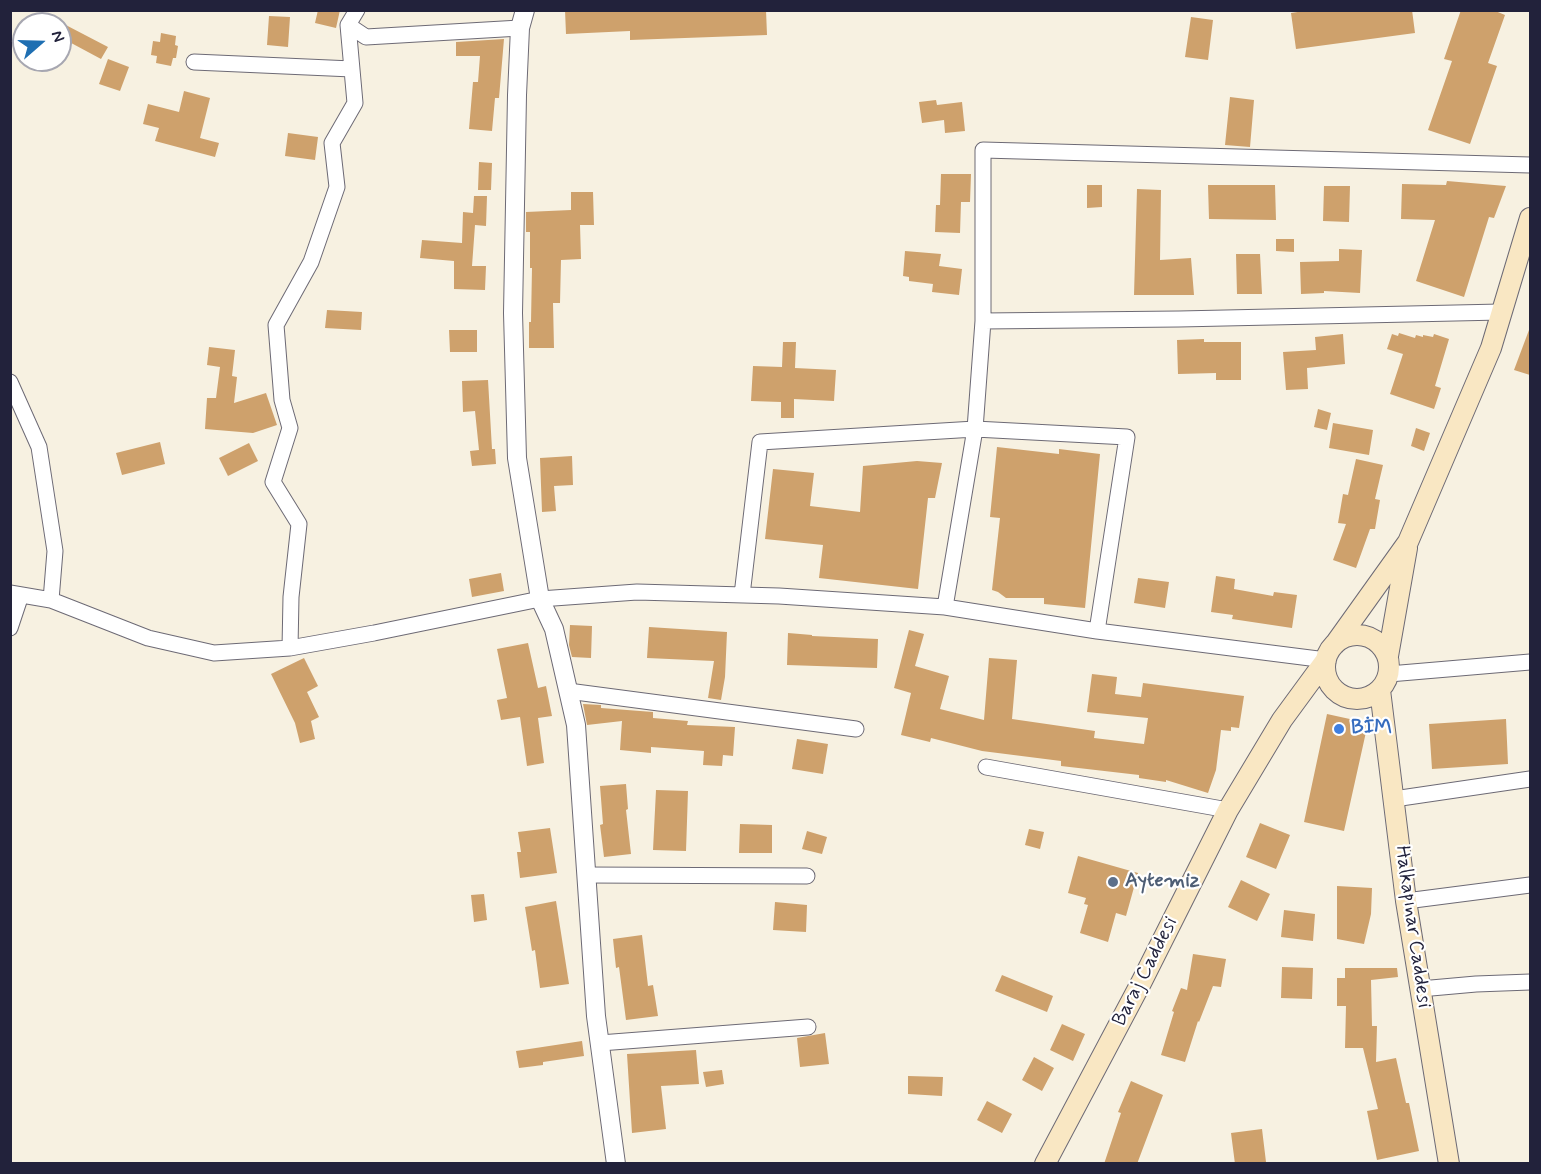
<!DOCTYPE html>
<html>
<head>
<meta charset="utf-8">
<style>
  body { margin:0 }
  #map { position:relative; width:1541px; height:1174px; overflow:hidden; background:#f7f1e1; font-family:Mynerve,sans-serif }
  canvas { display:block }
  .frame { position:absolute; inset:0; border:12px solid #22223b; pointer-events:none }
  .north { position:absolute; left:12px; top:12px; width:60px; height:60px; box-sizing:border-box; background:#fff; border:2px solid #a7a7b1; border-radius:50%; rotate:70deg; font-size:16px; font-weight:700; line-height:24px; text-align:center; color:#22223b }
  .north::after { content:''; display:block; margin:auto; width:21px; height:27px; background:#1f6fb2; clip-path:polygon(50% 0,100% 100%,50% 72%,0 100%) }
</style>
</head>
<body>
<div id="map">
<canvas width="1541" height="1174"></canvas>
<div class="frame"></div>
<div class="north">N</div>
</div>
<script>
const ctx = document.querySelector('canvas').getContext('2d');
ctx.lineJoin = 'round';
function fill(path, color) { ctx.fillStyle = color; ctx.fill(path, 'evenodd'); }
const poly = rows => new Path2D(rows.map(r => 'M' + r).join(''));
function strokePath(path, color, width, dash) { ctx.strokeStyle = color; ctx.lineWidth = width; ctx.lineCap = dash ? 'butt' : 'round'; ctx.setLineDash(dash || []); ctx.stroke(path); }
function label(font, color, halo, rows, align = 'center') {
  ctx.font = font + ' Mynerve,sans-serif'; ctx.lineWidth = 4.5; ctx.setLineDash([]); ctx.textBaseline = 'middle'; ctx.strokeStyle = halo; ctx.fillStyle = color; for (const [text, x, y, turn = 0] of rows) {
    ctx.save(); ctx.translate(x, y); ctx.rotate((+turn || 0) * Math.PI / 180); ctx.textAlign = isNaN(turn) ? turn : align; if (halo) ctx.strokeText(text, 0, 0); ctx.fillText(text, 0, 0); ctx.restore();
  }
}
const building = poly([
  [318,10,340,10,336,28,315,23],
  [565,10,766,10,767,35,630,40,630,31,566,34],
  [1311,10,1412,10,1415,33,1296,49,1291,13],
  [1461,10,1493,10,1505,15,1488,63,1497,66,1470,144,1428,130,1452,61,1444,59],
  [269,16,290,17,288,47,267,45],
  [1191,17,1213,20,1208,60,1185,57],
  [60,22,108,47,101,59,60,37],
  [161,33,176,36,175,45,178,46,176,58,173,58,171,66,156,63,157,56,151,55,153,41,160,42],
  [504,39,499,98,495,98,492,131,469,129,473,82,478,82,480,56,456,56,456,42],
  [108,59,129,67,120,91,99,84],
  [184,91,210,98,200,138,219,143,215,157,155,141,159,128,143,124,148,104,179,112],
  [1230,97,1254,100,1250,147,1225,145],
  [936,100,937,105,962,102,965,131,945,133,944,120,922,123,919,102],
  [288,133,318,137,315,160,285,156],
  [479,162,492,163,491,190,478,190],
  [941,174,971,174,970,202,961,202,960,233,935,232,936,205,940,205],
  [1447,181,1506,186,1494,218,1489,217,1464,297,1416,281,1435,220,1401,219,1402,184,1446,185],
  [1087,185,1102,185,1102,207,1087,208],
  [1208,185,1275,185,1276,220,1209,219],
  [1324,186,1350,186,1349,222,1323,221],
  [1137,189,1161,190,1160,260,1191,258,1194,295,1134,295],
  [571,192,593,192,594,225,580,225,581,259,561,260,560,303,553,303,554,348,529,348,529,322,531,322,532,268,530,268,530,232,526,232,526,212,571,210],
  [474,196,487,196,486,226,475,225,472,266,486,266,485,290,454,289,454,261,420,258,422,240,462,243,463,212,473,213],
  [1276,239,1294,239,1294,252,1276,251],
  [1339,249,1362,250,1360,293,1324,291,1324,293,1301,294,1300,262,1339,261],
  [905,251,941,254,939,266,962,269,959,295,932,292,933,284,909,281,909,277,903,276],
  [1236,254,1260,254,1262,294,1237,294],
  [327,310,362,312,361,330,325,328],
  [449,330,477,330,477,352,450,352],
  [1529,330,1530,331,1530,375,1514,370],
  [1399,333,1415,338,1416,335,1423,337,1423,335,1433,337,1434,334,1449,339,1435,386,1441,388,1434,409,1390,394,1403,354,1387,349,1392,334,1398,336],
  [1343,334,1345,364,1307,368,1308,389,1286,390,1283,352,1316,350,1315,337],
  [1204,339,1204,342,1241,342,1241,380,1216,380,1216,373,1178,374,1177,340],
  [783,342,796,342,795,368,836,370,834,401,794,399,794,418,781,418,781,402,751,401,753,366,782,367],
  [209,347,235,350,232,376,237,377,234,403,266,393,277,425,253,433,205,429,207,398,216,398,220,367,207,365],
  [488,380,492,449,495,449,496,464,472,466,470,451,479,450,475,411,463,412,462,381],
  [1318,409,1331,413,1327,430,1314,427],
  [1333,423,1373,430,1369,455,1329,448],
  [1416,428,1430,433,1424,451,1411,446],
  [160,442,165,464,122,475,116,453],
  [249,443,258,461,228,476,219,458],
  [997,447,1059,454,1059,449,1100,454,1085,608,1044,604,1044,598,1006,598,998,592,992,590,1000,518,990,517],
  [572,456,573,485,554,486,556,511,542,512,540,458],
  [1356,459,1383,465,1375,499,1380,500,1375,529,1370,529,1356,568,1333,560,1346,524,1338,523,1343,494,1348,495],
  [917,461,942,463,935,498,928,498,918,589,819,578,823,545,765,539,773,469,814,473,810,506,860,512,863,466],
  [501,573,504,591,472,597,469,579],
  [1216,576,1235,579,1234,589,1273,596,1274,592,1297,595,1292,628,1232,619,1233,615,1211,612],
  [1138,578,1169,582,1165,608,1134,603],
  [570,625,592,626,591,658,572,657,569,645],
  [649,627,727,632,725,677,721,700,708,698,714,661,647,658],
  [909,630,924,634,915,666,949,676,940,709,984,720,989,658,1017,660,1012,719,1095,731,1094,738,1144,744,1148,718,1087,712,1092,674,1117,677,1115,694,1141,697,1143,683,1244,696,1239,728,1231,727,1231,731,1221,730,1216,770,1208,793,1166,780,1166,782,1139,778,1139,775,1061,766,1061,761,982,751,931,738,930,742,901,735,911,693,894,688],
  [788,633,812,635,812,636,878,639,877,668,787,665],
  [528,643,538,688,546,686,552,716,538,718,544,763,527,766,520,717,501,720,497,700,507,698,497,649],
  [304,658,318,686,307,692,319,717,311,721,315,739,300,743,295,723,271,674],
  [583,704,601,705,601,708,653,712,653,718,688,721,687,725,735,727,733,756,723,755,722,766,703,765,704,751,651,747,651,753,620,750,622,721,587,725],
  [1327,714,1368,723,1344,831,1304,822],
  [1506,719,1508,764,1432,769,1429,724],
  [797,739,828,744,823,774,792,769],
  [626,784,628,809,626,810,631,854,604,857,600,825,603,824,600,786],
  [656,790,688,791,686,851,653,850],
  [1260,823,1290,835,1276,869,1246,857],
  [740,824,772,825,772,853,739,853],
  [550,828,557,873,520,878,517,852,521,852,518,832],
  [1029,829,1044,832,1040,849,1025,845],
  [807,831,827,837,822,854,802,849],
  [1078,856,1138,873,1126,916,1116,913,1108,942,1080,933,1088,905,1084,904,1086,898,1068,893],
  [1241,880,1270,894,1257,921,1228,907],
  [1337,886,1372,888,1371,914,1364,944,1337,939],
  [484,894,487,920,474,922,471,895],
  [556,901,569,984,540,988,535,950,532,951,525,907],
  [775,902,807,905,806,932,773,930],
  [1284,910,1315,914,1313,941,1281,937],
  [642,935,648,986,653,985,658,1016,626,1020,619,967,616,968,613,939],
  [1193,954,1226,959,1221,987,1213,986,1199,1022,1198,1021,1185,1062,1161,1055,1174,1012,1172,1011,1181,988,1187,990],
  [1282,967,1313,968,1312,999,1281,998],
  [1345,968,1397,968,1398,977,1371,980,1372,1026,1377,1026,1376,1062,1396,1058,1406,1103,1409,1103,1419,1151,1377,1160,1367,1111,1378,1109,1363,1048,1345,1048,1346,1006,1337,1006,1337,978,1345,978],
  [1002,975,1053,996,1047,1012,995,991],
  [1062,1024,1085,1034,1073,1061,1050,1050],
  [825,1033,829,1064,800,1067,797,1038],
  [582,1041,584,1056,543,1062,543,1065,519,1068,516,1051],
  [696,1050,699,1084,661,1086,666,1129,632,1133,627,1054],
  [1034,1057,1054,1068,1042,1091,1022,1080],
  [722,1070,724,1084,706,1087,703,1072],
  [908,1076,943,1077,942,1096,908,1094],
  [1131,1081,1163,1095,1137,1164,1104,1164,1121,1113,1118,1112],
  [987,1101,1012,1114,1002,1133,977,1120],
  [1262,1129,1266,1162,1235,1164,1231,1133]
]);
const minor = poly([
  [348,25,366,37,520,28],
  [194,62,352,69],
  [983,321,1179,319,1501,312],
  [10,382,39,447,55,551,51,600,148,638,214,653,290,648,374,633,540,599,637,592,779,596,945,607,1097,631,1326,660],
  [10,593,51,600],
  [742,595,760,442,975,429,1127,437,1097,631],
  [945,607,975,429,983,321,983,150,1530,165],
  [10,628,21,595],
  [290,648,291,597,299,524,273,482,290,428,282,400,276,325,311,262,337,187,332,143,355,103,348,25,357,10],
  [1389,674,1530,662],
  [568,691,856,729],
  [986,767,1228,810],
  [1394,799,1530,779],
  [586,875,807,876],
  [1406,901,1530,885],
  [1420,989,1476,984,1530,982],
  [600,1043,808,1027]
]);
const tertiary = poly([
  [525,10,520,28,517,95,513,313,517,458,540,599,554,629,576,725,596,1016,616,1164]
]);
const secondary = poly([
  '1325 667a32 32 0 1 1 64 0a32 32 0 1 1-64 0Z',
  [1335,644,1408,542,1491,348,1530,218],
  [1388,656,1407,548],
  [1380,690,1406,901,1449,1164],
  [1045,1164,1142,981,1228,810,1282,720,1326,660]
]);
const markers = [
  [1339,729,6,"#3f7fe0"],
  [1113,882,6,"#5c6f8a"]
];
const shopNames = [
  ["BİM",1351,729]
];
const serviceNames = [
  ["Aytemiz",1125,882]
];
const streetNames = [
  ["Halkapınar Caddesi",1412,927,82],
  ["Baraj Caddesi",1146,972,-63]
];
fill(building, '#cea16c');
strokePath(minor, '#6d6a75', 17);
strokePath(tertiary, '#6d6a75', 20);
strokePath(secondary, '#6d6a75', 22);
strokePath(minor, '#fff', 15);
strokePath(tertiary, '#fff', 18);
strokePath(secondary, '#f9e7c3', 20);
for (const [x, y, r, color] of markers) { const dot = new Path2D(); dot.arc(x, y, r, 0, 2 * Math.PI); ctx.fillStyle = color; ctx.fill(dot); strokePath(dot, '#fff', 2); }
label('bold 20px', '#366cbe', '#fff', shopNames, 'left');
label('bold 20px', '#4e5e75', '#fff', serviceNames, 'left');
label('20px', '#22223b', '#fff', streetNames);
</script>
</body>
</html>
